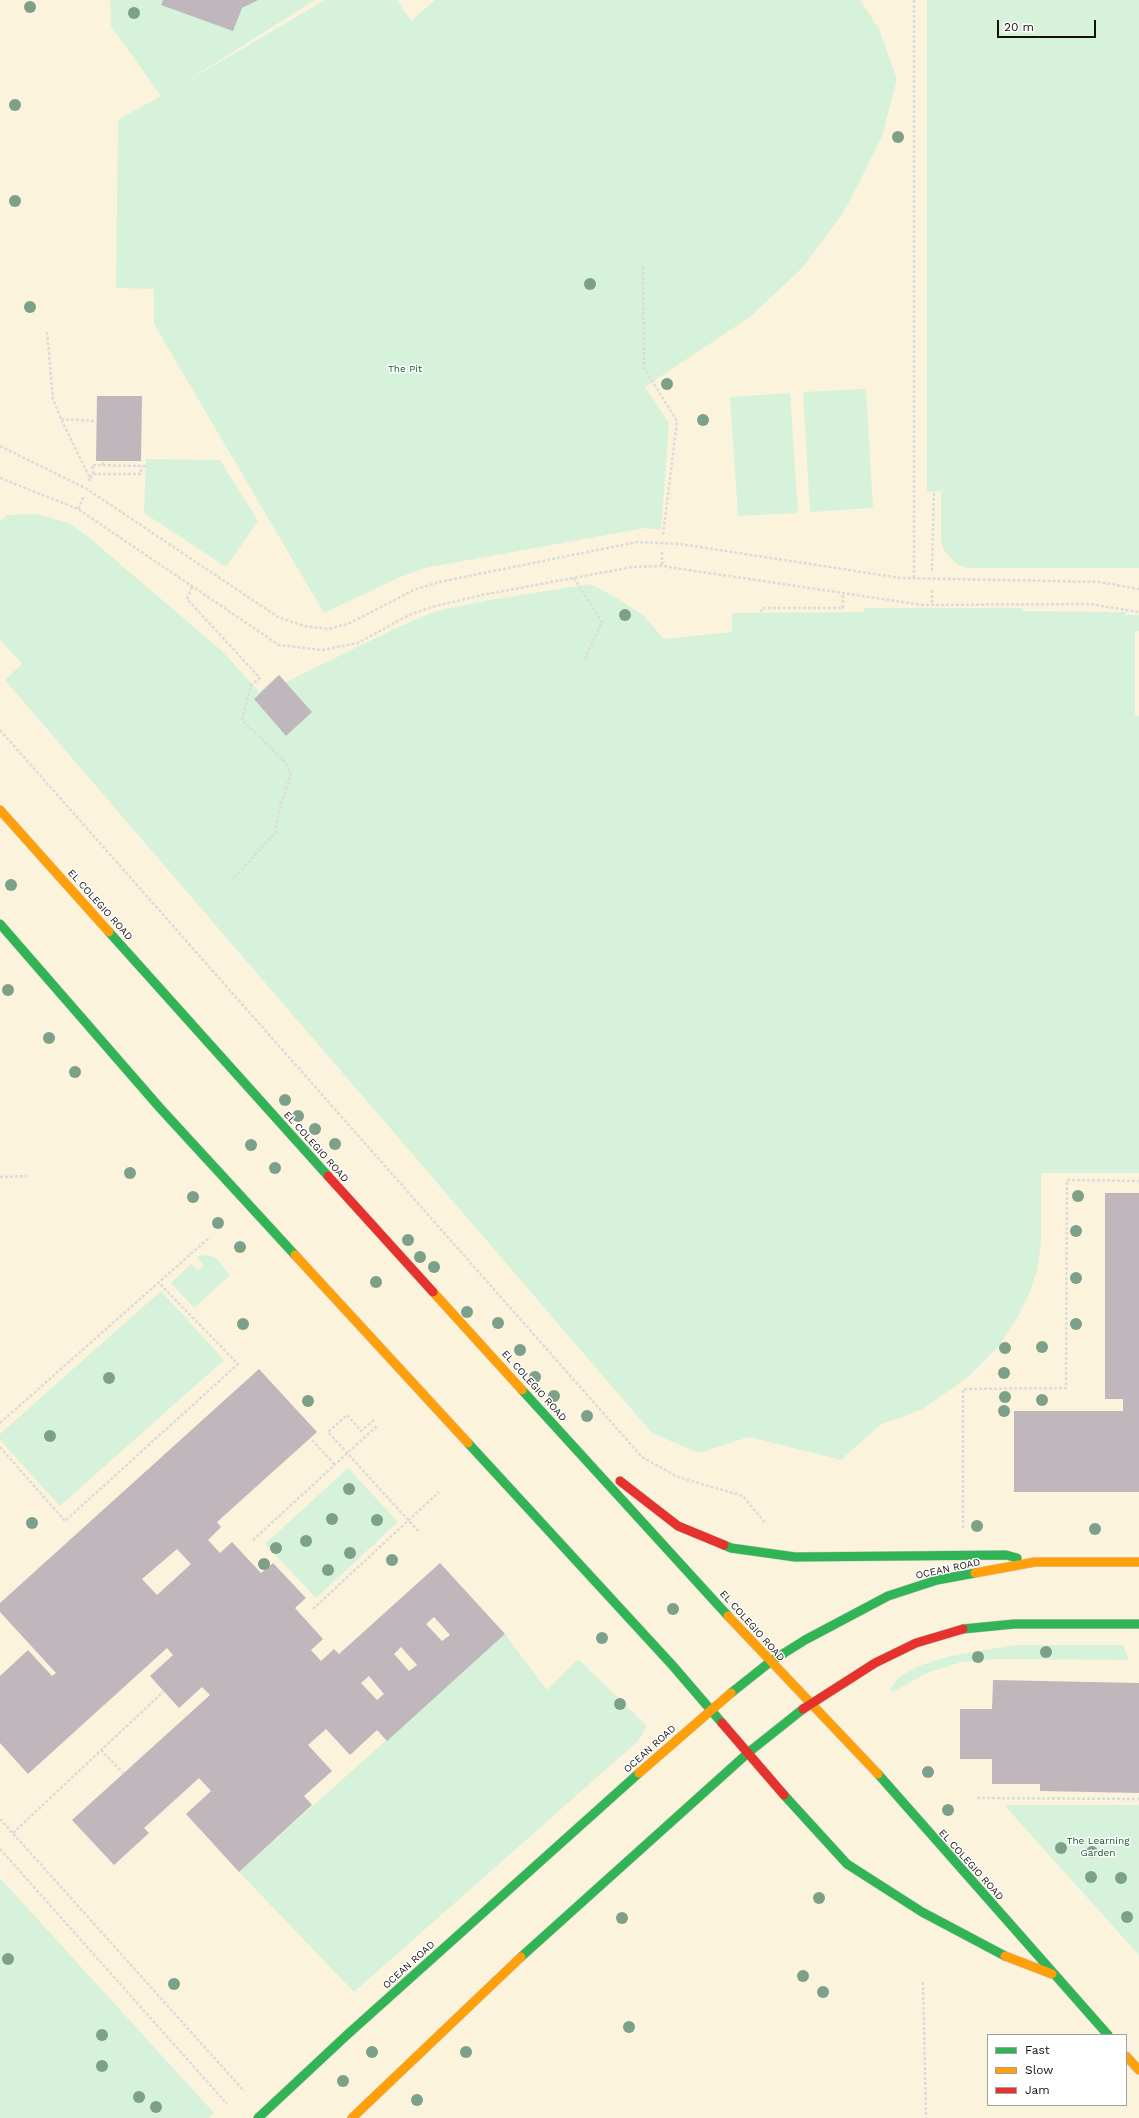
<!DOCTYPE html>
<html>
<head>
<meta charset="utf-8">
<style>
  body { margin:0 }
  #map { position:relative; width:1139px; height:2118px; overflow:hidden; background:#faf8f2; font-family:"Work Sans",sans-serif }
  canvas { display:block }
  .legend { position:absolute; left:987px; top:2034px; width:140px; height:72px; box-sizing:border-box; background:#fff; border:1px solid #a2a09c; margin:0; padding:5px 7px; list-style:none; font-size:12px; color:#161108 }
  .legend li { display:flex; align-items:center; gap:8px; height:20px }
  .legend b { width:20px; border:1px solid #a2a09c }
  .scale { position:absolute; left:997px; top:20px; width:99px; height:18px; box-sizing:border-box; border:2px solid #161108; border-top:0; padding-left:5px; font-size:12px; line-height:14px; white-space:nowrap; color:#161108; -webkit-text-stroke:3px #fff; paint-order:stroke }
</style>
</head>
<body>
<div id="map">
<canvas width="1139" height="2118"></canvas>
<ul class="legend">
<li><b style="height:5px;background:#30b455"></b>Fast</li>
<li><b style="height:5px;background:#ff9f0a"></b>Slow</li>
<li><b style="height:5px;background:#e5322d"></b>Jam</li>
</ul>
<div class="scale">20 m</div>
</div>
<script>
const ctx = document.querySelector('canvas').getContext('2d');
ctx.lineJoin = 'round';
function fill(path, color) { ctx.fillStyle = color; ctx.fill(path, 'evenodd'); }
const poly = rows => new Path2D(rows.map(r => 'M' + r).join(''));
function strokePath(path, color, width, dash) { ctx.strokeStyle = color; ctx.lineWidth = width; ctx.lineCap = dash ? 'butt' : 'round'; ctx.setLineDash(dash || []); ctx.stroke(path); }
function label(font, color, halo, rows, align = 'center') {
  ctx.font = font + ' "Work Sans",sans-serif'; ctx.lineWidth = 3; ctx.setLineDash([]); ctx.textBaseline = 'middle'; ctx.strokeStyle = halo; ctx.fillStyle = color; for (const [text, x, y, turn = 0] of rows) {
    ctx.save(); ctx.translate(x, y); ctx.rotate((+turn || 0) * Math.PI / 180); ctx.textAlign = isNaN(turn) ? turn : align; if (halo) ctx.strokeText(text, 0, 0); ctx.fillText(text, 0, 0); ctx.restore();
  }
}
const built = poly([
  [0,0,1139,0,1139,2118,0,2118],
  [988,2035,1126,2035,1126,2105,988,2105]
]);
const green = poly([
  [110,0,315,0,179,86,325,0,397,0,411,21,435,0,860,0,879,29,897,79,882,136,859,183,841,216,803,267,750,317,645,387,669,423,661,530,645,528,425,568,398,578,324,613,154,324,154,289,116,288,118,120,161,96,111,26],
  [927,0,1139,0,1139,568,968,568,958,565,944,551,941,541,941,491,927,492],
  [866,389,873,508,810,512,803,392],
  [790,393,798,513,738,516,730,397],
  [146,459,220,460,258,521,226,567,144,513],
  [36,514,69,523,86,535,222,651,259,692,279,675,286,682,396,628,436,611,490,600,590,584,615,597,644,616,664,639,732,632,732,613,864,612,865,608,1023,608,1022,611,1126,612,1126,615,1139,615,1139,631,1135,632,1135,715,1139,716,1139,1173,1041,1173,1041,1244,1037,1270,1029,1294,1018,1316,998,1347,969,1376,944,1394,924,1408,903,1417,881,1424,841,1460,749,1437,699,1453,652,1433,5,680,22,664,0,640,0,521,7,515],
  [201,1255,215,1257,230,1275,194,1308,171,1283,191,1264,198,1270,204,1265,196,1257],
  [161,1291,224,1360,60,1506,0,1440,0,1434],
  [348,1468,398,1522,316,1598,265,1544],
  [505,1634,547,1690,578,1659,647,1726,638,1741,354,1992,239,1872],
  [1014,1645,1123,1645,1129,1660,996,1659,962,1662,927,1673,893,1692,890,1689,898,1678,918,1666,950,1656],
  [1004,1805,1139,1805,1139,1955],
  [0,1878,214,2113,208,2118,0,2118]
]);
const building = poly([
  [163,0,258,0,242,8,233,31,161,5],
  [97,396,142,396,141,461,96,461],
  [279,675,312,712,286,736,254,699],
  [1105,1193,1139,1193,1139,1492,1014,1492,1014,1411,1123,1411,1123,1399,1105,1399],
  [259,1369,317,1432,217,1522,221,1527,208,1540,220,1553,232,1542,261,1573,273,1563,306,1598,295,1608,323,1639,311,1650,321,1661,334,1649,339,1654,440,1563,505,1634,387,1741,377,1730,350,1755,326,1729,308,1745,332,1771,304,1796,312,1805,239,1872,186,1814,211,1791,199,1778,144,1828,149,1833,114,1865,72,1820,210,1695,202,1687,179,1708,150,1676,173,1655,167,1648,28,1774,0,1743,0,1676,28,1650,52,1676,56,1673,0,1612,0,1603],
  [177,1549,191,1564,157,1595,142,1579],
  [434,1617,450,1635,442,1641,426,1624],
  [401,1647,417,1665,409,1671,394,1654],
  [369,1676,384,1694,377,1700,361,1683],
  [993,1680,1139,1683,1139,1793,1040,1791,1040,1784,992,1784,992,1759,960,1759,960,1709,992,1709]
]);
const path = poly([
  [914,0,914,578],
  [643,267,644,368,677,421,663,535],
  [47,332,53,399,61,419,90,478,89,481],
  [61,419,96,421],
  [0,446,87,489,278,617,304,626,328,629,348,624,414,590,439,582,637,542,680,544,901,578,1099,582,1139,589],
  [103,465,103,461],
  [93,474,141,474,141,466],
  [0,478,78,509,279,645,322,650,358,643,409,615,432,607,482,595,632,567,662,566,923,605,1089,604,1139,612],
  [90,478,93,474,92,465,146,466],
  [78,509,84,496],
  [662,552,662,566],
  [932,571,934,491],
  [574,578,602,622,585,659],
  [192,587,187,599,260,678,251,685,242,720,285,762,291,775,281,803,275,833,232,880],
  [932,590,932,605],
  [761,612,762,608,843,608,843,593],
  [0,730,642,1457,678,1477,743,1496,765,1523],
  [0,1177,27,1176],
  [374,1420,361,1431,347,1415,328,1432,419,1532],
  [0,1423,210,1237],
  [312,1440,335,1465],
  [0,1447,65,1521,238,1364,158,1282],
  [963,1528,963,1389,1066,1388,1067,1180,1139,1181],
  [253,1540,378,1425],
  [313,1609,439,1492],
  [101,1750,123,1773],
  [977,1798,1139,1799],
  [0,1819,244,2091],
  [13,1833,164,1691],
  [0,1849,227,2104],
  [923,1982,926,2118]
]);
const fast = poly([
  [0,924,160,1108,295,1255],
  [109,932,328,1176],
  [522,1390,728,1616],
  [468,1443,673,1666,722,1723],
  [724,1545,731,1548,795,1557,1006,1555,1017,1558],
  [963,1629,1014,1624,1139,1624],
  [731,1693,770,1662,805,1640,888,1596,937,1580,975,1573],
  [878,1774,1108,2035],
  [784,1795,847,1864,922,1912,1005,1956],
  [521,1957,749,1752,803,1709],
  [258,2118,348,2034,639,1773]
]);
const slow = poly([
  [0,810,109,932],
  [295,1255,468,1443],
  [433,1292,522,1390],
  [975,1573,1035,1562,1139,1562],
  [728,1616,878,1774],
  [639,1773,731,1693],
  [1005,1956,1052,1974],
  [1126,2056,1139,2070],
  [352,2118,521,1957]
]);
const jam = poly([
  [328,1176,433,1292],
  [620,1481,678,1526,724,1545],
  [803,1709,875,1663,916,1643,963,1629],
  [722,1723,784,1795]
]);
const trees = [
  [30,7],
  [134,13],
  [15,105],
  [898,137],
  [15,201],
  [590,284],
  [30,307],
  [667,384],
  [703,420],
  [625,615],
  [11,885],
  [8,990],
  [49,1038],
  [75,1072],
  [285,1100],
  [298,1116],
  [315,1129],
  [335,1144],
  [251,1145],
  [275,1168],
  [130,1173],
  [1078,1196],
  [193,1197],
  [218,1223],
  [1076,1231],
  [408,1240],
  [240,1247],
  [420,1257],
  [434,1267],
  [1076,1278],
  [376,1282],
  [467,1312],
  [498,1323],
  [243,1324],
  [1076,1324],
  [1042,1347],
  [1005,1348],
  [520,1350],
  [1004,1373],
  [535,1377],
  [109,1378],
  [554,1396],
  [1005,1397],
  [1042,1400],
  [308,1401],
  [1004,1411],
  [587,1416],
  [50,1436],
  [349,1489],
  [332,1519],
  [377,1520],
  [32,1523],
  [977,1526],
  [1095,1529],
  [306,1541],
  [276,1548],
  [350,1553],
  [392,1560],
  [264,1564],
  [328,1570],
  [673,1609],
  [602,1638],
  [1046,1652],
  [978,1657],
  [620,1704],
  [928,1772],
  [948,1810],
  [1061,1848],
  [1092,1852],
  [1091,1877],
  [1121,1878],
  [819,1898],
  [1127,1917],
  [622,1918],
  [8,1959],
  [803,1976],
  [174,1984],
  [823,1992],
  [629,2027],
  [102,2035],
  [372,2052],
  [466,2052],
  [102,2066],
  [343,2081],
  [139,2097],
  [417,2100],
  [156,2107]
];
const parkNames = [
  ["The Pit",405,369],
  ["The Learning",1098,1841],
  ["Garden",1098,1853]
];
const streetNames = [
  ["EL COLEGIO ROAD",100,905,48],
  ["EL COLEGIO ROAD",316,1147,48],
  ["EL COLEGIO ROAD",534,1386,48],
  ["OCEAN ROAD",948,1569,-12],
  ["EL COLEGIO ROAD",752,1626,48],
  ["OCEAN ROAD",650,1749,-42],
  ["EL COLEGIO ROAD",971,1865,48],
  ["OCEAN ROAD",409,1965,-42]
];
fill(built, '#fcf3dd');
fill(green, '#d7f2db');
fill(building, '#c0b7bd');
strokePath(fast, '#d2cfc8', 10);
strokePath(slow, '#d2cfc8', 10);
strokePath(jam, '#d2cfc8', 10);
strokePath(path, '#dddcda', 2.5, [3, 2]);
strokePath(fast, '#30b455', 9);
strokePath(slow, '#ff9f0a', 9);
strokePath(jam, '#e5322d', 9);
ctx.fillStyle = '#7ca188';
for (const [x, y] of trees) { ctx.beginPath(); ctx.arc(x, y, 6, 0, 2 * Math.PI); ctx.fill(); }
label('10px', '#145931', '#fff', parkNames);
label('10px', '#161108', '#fff', streetNames);
</script>
</body>
</html>
